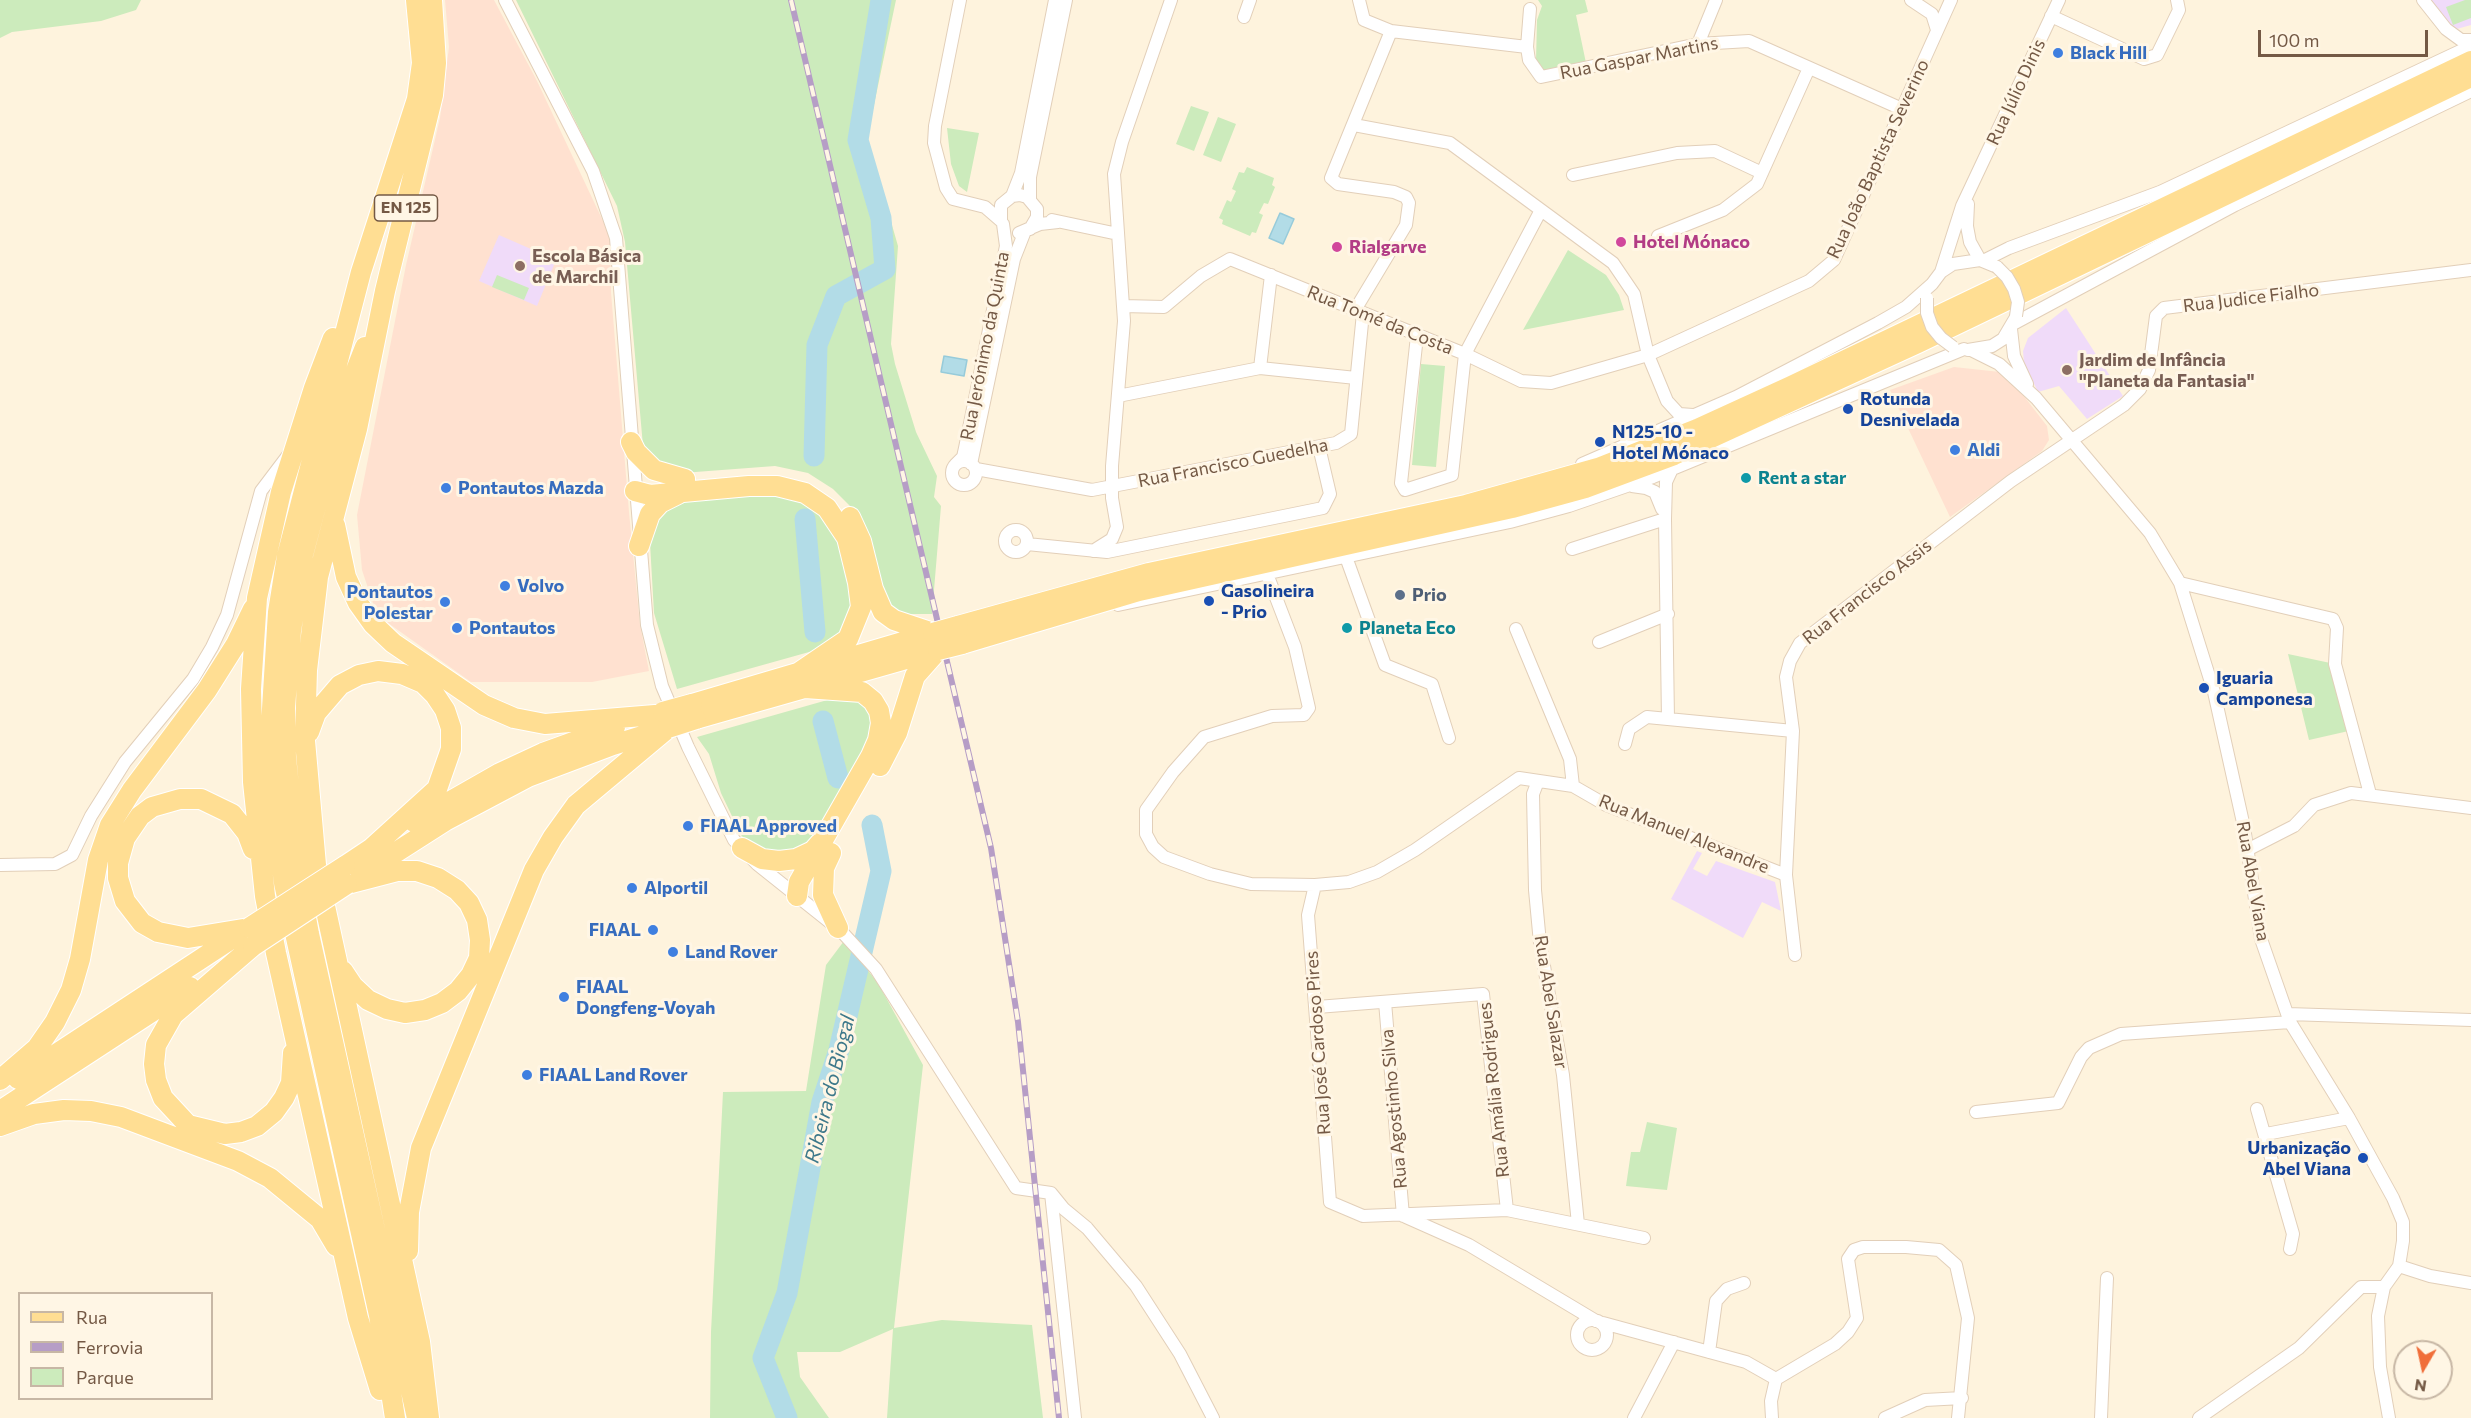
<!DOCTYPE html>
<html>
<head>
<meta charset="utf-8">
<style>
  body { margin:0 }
  #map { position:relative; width:2471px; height:1418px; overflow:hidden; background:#fef3dd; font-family:Commissioner,sans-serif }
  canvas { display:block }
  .legend { position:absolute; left:18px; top:1292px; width:195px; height:108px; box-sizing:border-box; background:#fff6e5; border:2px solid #c7b7a5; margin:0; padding:8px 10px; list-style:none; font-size:18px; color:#745945 }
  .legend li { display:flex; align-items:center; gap:12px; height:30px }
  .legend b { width:30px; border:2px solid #c7b7a5 }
  .north { position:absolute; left:2393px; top:1340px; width:60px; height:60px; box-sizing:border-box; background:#fff6e5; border:2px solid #c7b7a5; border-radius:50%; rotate:189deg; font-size:16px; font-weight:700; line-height:24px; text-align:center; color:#745945 }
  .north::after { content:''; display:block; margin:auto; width:21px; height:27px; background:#f06e3a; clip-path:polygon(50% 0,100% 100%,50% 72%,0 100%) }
  .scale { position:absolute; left:2258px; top:30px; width:170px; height:27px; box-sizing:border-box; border:3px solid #745945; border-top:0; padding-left:8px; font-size:18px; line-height:21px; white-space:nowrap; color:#745945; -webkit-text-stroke:4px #fff6e5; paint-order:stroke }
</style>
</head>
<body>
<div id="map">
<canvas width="2471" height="1418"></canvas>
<ul class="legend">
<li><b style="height:8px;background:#ffde93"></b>Rua</li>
<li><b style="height:8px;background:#b69dc6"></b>Ferrovia</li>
<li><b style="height:16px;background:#ccebbc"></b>Parque</li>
</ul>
<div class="north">N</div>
<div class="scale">100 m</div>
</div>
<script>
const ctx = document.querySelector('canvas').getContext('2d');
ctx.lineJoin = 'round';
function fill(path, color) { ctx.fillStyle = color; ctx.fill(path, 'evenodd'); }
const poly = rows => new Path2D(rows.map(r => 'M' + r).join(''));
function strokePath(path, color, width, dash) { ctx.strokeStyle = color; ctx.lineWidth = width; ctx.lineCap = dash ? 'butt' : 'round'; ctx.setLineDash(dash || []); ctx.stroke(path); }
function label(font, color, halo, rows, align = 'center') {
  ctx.font = font + ' Commissioner,sans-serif'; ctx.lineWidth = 6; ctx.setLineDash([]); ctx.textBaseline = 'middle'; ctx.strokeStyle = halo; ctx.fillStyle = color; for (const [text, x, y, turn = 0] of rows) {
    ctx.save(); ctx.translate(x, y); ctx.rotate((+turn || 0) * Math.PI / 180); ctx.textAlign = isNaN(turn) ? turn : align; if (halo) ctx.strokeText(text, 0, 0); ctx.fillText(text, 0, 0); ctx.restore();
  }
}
const commercial = poly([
  [445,0,494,0,537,81,610,236,611,292,629,512,640,625,649,671,592,682,471,682,388,623,375,609,362,570,357,515,406,265,440,118,449,47],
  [1954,367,2000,372,2013,382,2047,426,2049,440,2042,451,1950,517,1890,390]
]);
const education = poly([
  [2431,0,2471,0,2471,25,2453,30],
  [499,235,556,260,537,306,479,281],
  [2066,308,2123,396,2087,419,2059,386,2038,392,2024,363,2023,351,2028,338],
  [1697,851,1702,853,1693,869,1707,876,1716,861,1775,882,1781,911,1762,902,1743,938,1671,899]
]);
const green = poly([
  [0,0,141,0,136,10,101,21,12,32,0,38],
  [516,0,896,0,867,138,898,246,891,344,895,364,916,432,937,476,934,497,941,506,932,614,904,614,891,605,877,581,866,538,851,507,833,489,808,473,775,466,682,473,653,461,643,446,625,242,617,206],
  [1538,0,1585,0,1588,12,1576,15,1586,63,1545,72,1536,61,1537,20,1542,6],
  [2465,0,2471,0,2471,18,2453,25,2446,7],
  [1191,106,1209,112,1194,151,1176,144],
  [1218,117,1236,124,1221,162,1203,155],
  [947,128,979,133,967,192,959,186,951,164],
  [1247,167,1274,178,1272,185,1275,187,1268,204,1264,203,1259,213,1263,215,1256,233,1252,232,1250,236,1222,224,1223,220,1219,218,1227,200,1231,202,1236,191,1232,189,1239,172,1244,173],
  [1568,250,1606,275,1619,295,1624,310,1523,330],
  [497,275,529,288,524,300,492,287],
  [1421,364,1445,366,1436,467,1412,465],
  [724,496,792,496,811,506,826,521,837,537,852,602,847,628,827,647,677,689,654,613,650,543,654,526,664,511,677,501],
  [2288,654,2335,664,2353,730,2309,740],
  [838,697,861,702,871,714,873,722,870,737,817,839,781,855,756,850,741,835,721,793,709,754,697,737],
  [844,941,878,983,923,1065,894,1328,942,1320,1032,1325,1043,1418,887,1418,893,1329,840,1352,797,1352,800,1377,829,1418,710,1418,711,1332,723,1092,806,1091,826,965],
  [1647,1122,1677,1128,1667,1190,1626,1186,1631,1152,1640,1152]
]);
const water = poly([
  [1280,213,1294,219,1283,244,1269,238,1280,213],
  [944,356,967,360,964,376,941,372,944,356]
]);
const river = poly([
  [814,456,817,345,836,296,885,269,881,218,858,140,881,0],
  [805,519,815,632],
  [823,721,838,778],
  [787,1418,763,1358,787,1293,822,1102,839,1050,881,871,872,825]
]);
const street = poly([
  [505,0,593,171,616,238,647,625,662,686,688,747,734,840,757,864,841,931,876,969,1016,1188,1051,1193],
  [960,0,935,126,934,143,946,188,953,199,985,207,1000,220],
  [1911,0,1932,14,1937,30],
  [2423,0,2446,29,2461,40,2471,40],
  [2051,16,2144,59,2157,55,2179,10,2177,0],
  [1244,17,1250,0],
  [1391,31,1527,47,1529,60,1541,77,1698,44,1749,41,1902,109],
  [1698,44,1716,0],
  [1527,47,1530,9],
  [1354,125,1450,143,1613,263,1634,294,1648,355,1667,401,1679,414,1693,415],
  [1573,175,1677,153,1715,151,1762,173],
  [1012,196,1021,173,1055,0],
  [1030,200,1030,177,1066,0],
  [1968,204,1967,226,1970,242,1980,260],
  [1052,220,1118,234],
  [1001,221,1001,205,1012,196,1020,195,1027,197,1037,209,1037,217,1030,229],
  [1019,233,1040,224,1058,222],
  [1658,236,1723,210,1757,184,1809,68],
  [1983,261,2009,248,2160,192,2471,46],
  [1941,272,1962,206,2059,0],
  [1123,306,1164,307,1201,276,1230,259,1465,354,1521,381,1551,383,1648,355,1809,281,1834,260,1951,0],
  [1355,310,1406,225,1409,203,1406,197,1394,192,1338,184,1331,178,1391,31,1364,20,1359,0],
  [2013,324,2235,205,2471,91],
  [2011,329,2014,356,2027,384],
  [1417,336,1401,483,1405,490,1452,475,1465,354,1541,210],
  [1968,350,1992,346,2003,339,2016,317],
  [1973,351,1999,364,2036,398,2150,533,2180,583,2214,692,2244,827,2261,939,2290,1022,2349,1118,2393,1198,2403,1222,2403,1241,2399,1266,2384,1287,2378,1316,2380,1367,2389,1418],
  [1260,368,1271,275],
  [1118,396,1260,368,1356,378],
  '952 473a12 12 0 1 1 24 0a12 12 0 1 1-24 0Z',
  [971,464,1014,259,1025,231],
  [1582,464,1736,397,1878,323,1906,307,1932,284,1941,272,1953,264,1980,260,1997,267],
  [955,465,963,457,965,448,1006,246,1003,224],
  [976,469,1092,490,1336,443,1351,434,1363,313],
  [1632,486,1646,488,1655,492,1662,509],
  '1005 541a11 11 0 1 1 22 0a11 11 0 1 1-22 0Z',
  [1027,544,1107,552,1323,508,1330,494,1319,447],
  [1572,549,1665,519],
  [1093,551,1112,539,1117,527,1112,498,1112,466,1124,321,1114,174,1122,142,1171,0],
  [1346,557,1385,665,1432,684,1449,738],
  [1267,574,1295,647,1309,708,1304,715,1272,716,1204,737,1173,772,1146,810,1146,834,1153,847,1164,857,1210,874,1251,884,1315,885,1349,882,1377,872,1415,850,1519,778,1573,786],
  [2180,583,2333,619,2337,628,2335,664,2370,794],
  [1118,605,1510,522,1569,506,1653,477,1964,349],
  [1516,629,1570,759,1573,786,1606,805,1786,875],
  [1599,642,1668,614],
  [1668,719,1665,519,1666,482,1672,469],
  [1625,744,1629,729,1647,717,1793,731],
  [1538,781,1533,794,1535,890,1540,943,1563,1075,1578,1224],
  [2247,850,2294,826,2314,805,2351,793,2471,808],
  [0,865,55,864,72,855,91,816,125,762,193,679,212,647,227,615,261,491,289,454],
  [1315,885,1308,915,1330,1202,1363,1216,1507,1210,1644,1238],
  [1795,955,1786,875,1793,731,1786,677,1790,661,1800,643,2011,481,2124,405,2140,389,2149,370,2156,316,2164,308,2471,270],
  [1385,1002,1403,1216],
  [1317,1007,1483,994,1507,1210],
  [2288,1014,2471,1020],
  [2257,1109,2293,1234,2290,1249],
  [1976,1112,2058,1103,2081,1057,2089,1048,2121,1034,2290,1022],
  [2266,1134,2349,1118],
  [1051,1193,1064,1209,1087,1228,1136,1286,1180,1354,1213,1418],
  [1051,1193,1075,1418],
  [1406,1217,1469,1245,1596,1321],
  [2399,1266,2430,1276,2471,1283],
  '1577 1335a15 15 0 1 1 30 0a15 15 0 1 1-30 0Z',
  [1603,1323,1746,1362,1776,1379],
  [1709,1352,1716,1301,1727,1289,1744,1283],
  [1634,1418,1674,1342],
  [1772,1418,1771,1401,1776,1379,1835,1344,1848,1332,1857,1318,1848,1259,1854,1250,1863,1247,1906,1247,1939,1250,1956,1265,1968,1318,1958,1418],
  [1885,1418,1925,1400,1962,1398],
  [2101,1418,2107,1278],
  [2199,1418,2299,1348,2361,1287,2384,1287]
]);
const primary = poly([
  [333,338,314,388,281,492,257,598,251,689,253,782,265,896,276,953,358,1318,380,1390],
  [365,347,344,401,303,555,291,631,285,708,286,757,298,874,309,934,417,1418],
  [631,442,636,452,654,470,685,479],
  [635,491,650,495,749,486,777,486,805,493,827,508,847,538,858,583,861,607,848,639,798,673],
  [850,517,861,541,873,589,883,612,894,620,933,633],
  [335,525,346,577,358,603,373,624,393,643,484,705,514,718,545,724,655,715],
  [639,546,650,514,660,503,678,494],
  [958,626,1149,573,1466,505,1598,468,1697,429,1791,386,2471,61],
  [962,644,1139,591,1512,508,1585,488,1674,455,1918,343,2471,77],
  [692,704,933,633],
  [696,719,938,650],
  [309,732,316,713,340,685,359,675,378,671,402,674,423,683,435,695,445,710,451,728,451,749,437,789,372,848],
  [880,766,897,733,915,676,938,650],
  [414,822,500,773,543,753,615,727],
  [742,848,762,859,779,861,796,859,813,851,820,843],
  [831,853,824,868,823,895,838,928],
  [345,866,381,842],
  [359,876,445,821,528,777,613,745,658,731],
  [797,896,799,882,871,756,878,740,881,723,879,711,873,701,862,692,805,688],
  [249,928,188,938,158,932,142,923,125,901,118,878,118,863,125,838,140,816,152,807,180,799,201,799,232,814,247,833,253,849],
  [253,946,173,1015,156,1045,154,1064,156,1080,163,1098,188,1125,225,1134,241,1132,257,1126,274,1112,284,1098,291,1083,293,1053],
  [343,971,353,986,368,1000,387,1009,405,1013,425,1010,442,1003,458,991,471,975,479,958,480,940,477,920,469,903,457,890,438,878,417,871,397,871,347,884],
  [18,1079,242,932],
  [0,1080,37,1048,55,1022,71,990,80,959,98,860,110,825,132,790,207,690,236,644,253,609],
  [0,1111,190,987],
  [0,1126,34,1114,64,1110,91,1111,121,1117,238,1161,270,1178,320,1219,336,1246],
  [408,1251,409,1212,421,1148,534,870,553,837,576,805,668,728],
  [395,1418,379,1315,284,883,274,807,270,741,278,612,287,556,361,272,417,99,422,63,416,0],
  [429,1418,420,1342,316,865,305,741,307,670,318,577,357,429,385,291,433,95,436,63,432,0]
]);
const rail = poly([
  [791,0,991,848,1018,1022,1059,1418]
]);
const streetBridge = poly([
  [1997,267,2007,277,2014,289,2018,302,2016,316],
  [1927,298,1927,313,1932,327,1941,338,1953,347]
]);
const primaryBridge = poly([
  [933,633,958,626],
  [938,650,962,644],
  [663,712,692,704],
  [668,728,696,719],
  [249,928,345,866],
  [253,946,347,884]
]);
const markers = [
  [2058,53,6,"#3f7fe0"],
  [1621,242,6,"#d1479c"],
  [1337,247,6,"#d1479c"],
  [520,266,6,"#8d6e63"],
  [2067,370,6,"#8d6e63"],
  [1848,409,6,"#1a4fb4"],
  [1600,442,6,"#1a4fb4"],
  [1955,450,6,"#3f7fe0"],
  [1746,478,6,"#0f9aa8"],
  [446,488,6,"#3f7fe0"],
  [505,586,6,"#3f7fe0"],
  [1400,595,6,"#5c6f8a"],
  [1209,601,6,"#1a4fb4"],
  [445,602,6,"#3f7fe0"],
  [457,628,6,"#3f7fe0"],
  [1347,628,6,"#0f9aa8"],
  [2204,688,6,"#1a4fb4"],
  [688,826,6,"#3f7fe0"],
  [632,888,6,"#3f7fe0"],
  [653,930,6,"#3f7fe0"],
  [673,952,6,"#3f7fe0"],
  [564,997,6,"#3f7fe0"],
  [527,1075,6,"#3f7fe0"],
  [2363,1158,6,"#1a4fb4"]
];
const shields = [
  [406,208,63]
];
const shieldNames = [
  ["EN 125",406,208]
];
const shopNames = [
  ["Black Hill",2070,53],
  ["Aldi",1967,450],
  ["Pontautos Mazda",458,488],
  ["Volvo",517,586],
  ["Pontautos",433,592,"right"],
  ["Polestar",433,613,"right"],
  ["Pontautos",469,628],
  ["FIAAL Approved",700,826],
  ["Alportil",644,888],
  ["FIAAL",641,930,"right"],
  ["Land Rover",685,952],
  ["FIAAL",576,987],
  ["Dongfeng-Voyah",576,1008],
  ["FIAAL Land Rover",539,1075]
];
const streetNames = [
  ["Rua Gaspar Martins",1639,58,-11],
  ["Rua Júlio Dinis",2016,92,-65],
  ["Rua João Baptista Severino",1878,159,-65],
  ["Rua Judice Fialho",2251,298,-7],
  ["Rua Tomé da Costa",1380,320,22],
  ["Rua Jerónimo da Quinta",985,346,-79],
  ["Rua Francisco Guedelha",1233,463,-11],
  ["Rua Francisco Assis",1867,592,-38],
  ["Rua Manuel Alexandre",1684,834,22],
  ["Rua Abel Viana",2253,881,80],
  ["Rua Abel Salazar",1551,1002,81],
  ["Rua José Cardoso Pires",1318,1043,-94],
  ["Rua Amália Rodrigues",1494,1090,-96],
  ["Rua Agostinho Silva",1394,1109,-95]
];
const hotelNames = [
  ["Hotel Mónaco",1633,242],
  ["Rialgarve",1349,247]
];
const educationNames = [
  ["Escola Básica",532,256],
  ["de Marchil",532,277],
  ["Jardim de Infância",2079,360],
  ["\"Planeta da Fantasia\"",2079,381]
];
const transitNames = [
  ["Rotunda",1860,399],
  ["Desnivelada",1860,420],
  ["N125-10 -",1612,432],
  ["Hotel Mónaco",1612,453],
  ["Gasolineira",1221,591],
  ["- Prio",1221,612],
  ["Iguaria",2216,678],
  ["Camponesa",2216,699],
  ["Urbanização",2351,1148,"right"],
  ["Abel Viana",2351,1169,"right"]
];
const cultureNames = [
  ["Rent a star",1758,478],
  ["Planeta Eco",1359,628]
];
const serviceNames = [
  ["Prio",1412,595]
];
const waterNames = [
  ["Ribeira do Biogal",830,1089,-76]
];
fill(commercial, '#ffe1d0');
fill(education, '#f0dbf9');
fill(green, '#ccebbc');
fill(water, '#b2dce7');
strokePath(water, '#97cbda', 1.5);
strokePath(river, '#b2dce7', 21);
strokePath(street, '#e2cfb9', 14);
strokePath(primary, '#fff', 22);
strokePath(street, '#fff', 12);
strokePath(primary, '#ffde93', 20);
strokePath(rail, '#b69dc6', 6);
strokePath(rail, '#fff6e5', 4, [11]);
strokePath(streetBridge, '#e2cfb9', 14, []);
strokePath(primaryBridge, '#fff', 22, []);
strokePath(streetBridge, '#fff', 12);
strokePath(primaryBridge, '#ffde93', 20);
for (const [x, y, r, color] of markers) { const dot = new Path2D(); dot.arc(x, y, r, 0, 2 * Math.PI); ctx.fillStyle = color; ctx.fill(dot); strokePath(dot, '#fff6e5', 2); }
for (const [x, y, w] of shields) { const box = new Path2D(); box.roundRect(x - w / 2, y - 13, w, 26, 4.5); ctx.fillStyle = '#fff6e5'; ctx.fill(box); strokePath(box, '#745945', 1.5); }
label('bold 16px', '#745945', null, shieldNames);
label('bold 18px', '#366cbe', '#fff6e5', shopNames, 'left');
label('18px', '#745945', '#fff6e5', streetNames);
label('bold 18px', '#b23c85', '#fff6e5', hotelNames, 'left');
label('bold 18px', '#785e54', '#fff6e5', educationNames, 'left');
label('bold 18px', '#164399', '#fff6e5', transitNames, 'left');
label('bold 18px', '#0d838f', '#fff6e5', cultureNames, 'left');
label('bold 18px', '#4e5e75', '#fff6e5', serviceNames, 'left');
label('italic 20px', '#3d788a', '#fff6e5', waterNames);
</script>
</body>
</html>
